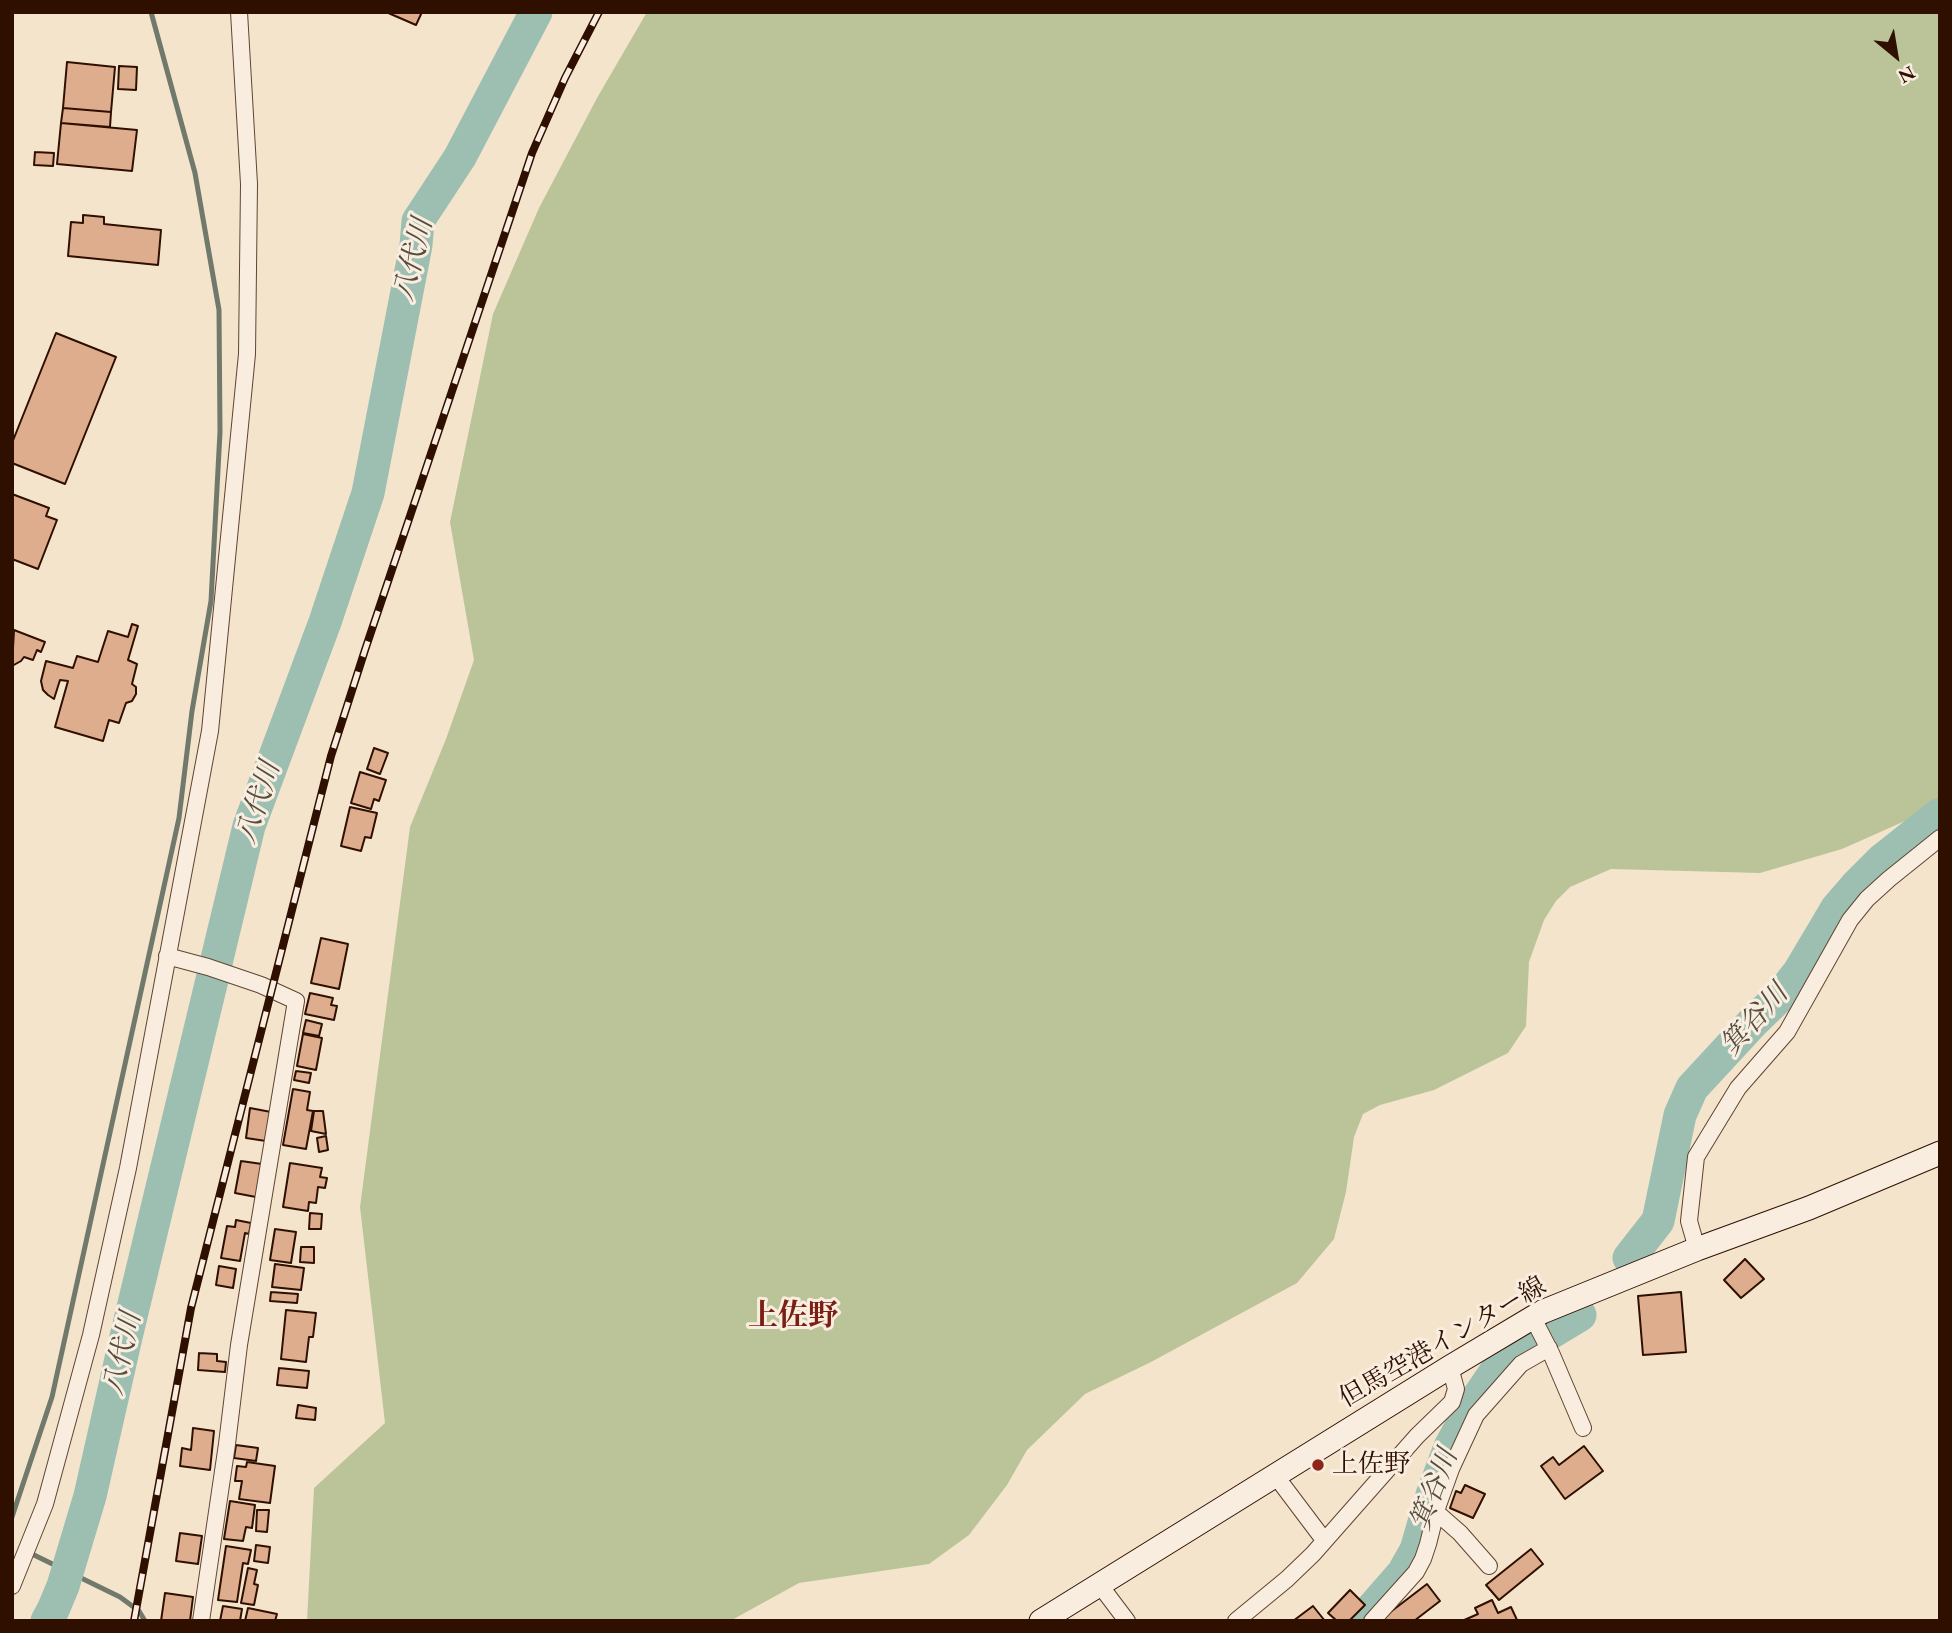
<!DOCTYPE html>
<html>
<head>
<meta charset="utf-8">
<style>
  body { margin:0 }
  #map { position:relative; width:1952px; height:1633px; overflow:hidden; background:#f4e4cc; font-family:"EB Garamond",serif }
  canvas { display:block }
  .frame { position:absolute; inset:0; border:14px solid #2f0f00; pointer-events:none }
  .north { position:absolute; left:1861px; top:21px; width:70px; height:70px; -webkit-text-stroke:5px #f8edde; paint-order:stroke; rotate:150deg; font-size:19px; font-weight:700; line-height:28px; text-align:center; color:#2f0f00 }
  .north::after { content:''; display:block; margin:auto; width:24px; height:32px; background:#2f0f00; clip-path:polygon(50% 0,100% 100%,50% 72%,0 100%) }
</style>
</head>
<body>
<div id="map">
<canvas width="1952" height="1633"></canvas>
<div class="frame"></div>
<div class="north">N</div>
</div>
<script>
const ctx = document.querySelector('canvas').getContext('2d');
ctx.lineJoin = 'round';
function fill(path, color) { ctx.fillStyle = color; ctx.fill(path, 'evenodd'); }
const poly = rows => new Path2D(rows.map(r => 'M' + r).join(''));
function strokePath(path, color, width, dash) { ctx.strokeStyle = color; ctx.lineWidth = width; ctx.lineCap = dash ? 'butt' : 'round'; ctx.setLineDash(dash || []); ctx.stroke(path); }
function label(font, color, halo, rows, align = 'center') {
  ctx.font = font + ' "EB Garamond","Noto Serif JP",serif'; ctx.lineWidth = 6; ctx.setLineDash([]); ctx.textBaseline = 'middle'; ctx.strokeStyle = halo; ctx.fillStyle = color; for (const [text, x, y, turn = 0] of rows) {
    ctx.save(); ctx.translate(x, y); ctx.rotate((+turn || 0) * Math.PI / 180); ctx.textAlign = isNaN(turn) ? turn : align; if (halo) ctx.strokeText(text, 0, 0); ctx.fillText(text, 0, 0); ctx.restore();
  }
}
const green = poly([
  [647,12,1940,12,1940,797,1923,813,1842,849,1760,873,1611,869,1570,887,1556,901,1544,920,1529,962,1526,1026,1508,1053,1434,1090,1380,1105,1363,1114,1354,1137,1346,1192,1334,1239,1297,1283,1151,1362,1085,1394,1027,1450,1007,1485,969,1535,929,1564,799,1583,730,1621,307,1621,314,1488,385,1423,360,1207,410,827,446,739,474,660,450,522,493,314,539,208,597,98]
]);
const stream = poly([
  [12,1517,52,1397,179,818,192,711,211,601,220,432,219,310,195,173,151,12],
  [32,1554,120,1597,139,1611,145,1621]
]);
const river = poly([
  [1629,1258,1658,1221,1680,1115,1692,1088,1754,1021,1781,995,1799,972,1837,908,1856,886,1882,860,1940,814],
  [47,1621,53,1610,63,1586,90,1496,126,1337,249,826,325,622,368,493,416,245,418,221,460,157,536,12],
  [1361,1621,1403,1573,1416,1550,1432,1495,1450,1447,1474,1403,1502,1362,1580,1315]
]);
const building = poly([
  [386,12,422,12,416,25,386,12],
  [67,62,115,67,111,112,63,108,67,62],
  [119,66,137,67,136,90,118,89,119,66],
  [63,108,111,112,110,127,61,123,63,108],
  [61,123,137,130,132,171,57,164,61,123],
  [35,152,54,153,53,166,34,165,35,152],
  [83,215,104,217,104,224,161,230,158,265,68,256,71,222,83,223,83,215],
  [56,333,116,357,65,484,12,463,12,443,56,333],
  [12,494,49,508,46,516,57,520,38,569,12,559,12,494],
  [132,624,138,626,128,660,137,664,132,684,136,687,136,694,132,701,126,703,119,723,109,720,103,741,55,727,68,681,60,680,54,699,48,695,43,690,41,681,46,661,73,668,77,656,98,662,108,631,128,637,132,624],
  [14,630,45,642,41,652,37,650,33,660,24,657,21,661,12,666,14,630],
  [374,748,388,753,380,774,367,769,374,748],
  [360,772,386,780,379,801,374,799,371,809,351,803,360,772],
  [350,807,377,813,371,838,365,837,361,851,341,846,350,807],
  [321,938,348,944,339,989,311,983,321,938],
  [310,993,333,998,331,1005,337,1006,334,1020,305,1014,310,993],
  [306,1020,322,1024,319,1036,303,1033,306,1020],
  [303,1034,322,1038,316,1070,297,1066,303,1034],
  [296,1071,311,1073,309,1083,294,1080,296,1071],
  [293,1089,310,1092,307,1110,313,1111,306,1149,283,1145,293,1089],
  [250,1108,271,1112,266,1141,246,1138,250,1108],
  [314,1111,323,1111,326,1134,311,1131,314,1111],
  [326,1136,328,1150,319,1152,317,1138,326,1136],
  [241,1161,262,1164,256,1197,235,1193,241,1161],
  [290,1163,322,1168,320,1177,327,1178,325,1188,318,1187,316,1203,309,1202,308,1211,283,1207,290,1163],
  [310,1213,322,1214,321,1229,309,1229,310,1213],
  [236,1220,251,1223,249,1234,245,1233,240,1261,221,1258,227,1226,235,1227,236,1220],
  [275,1229,296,1232,291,1263,270,1260,275,1229],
  [301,1247,314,1247,314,1263,300,1262,301,1247],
  [1745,1259,1764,1279,1741,1298,1724,1280,1745,1259],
  [275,1264,304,1268,301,1290,272,1287,275,1264],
  [219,1266,236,1269,233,1288,216,1285,219,1266],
  [271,1292,298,1294,297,1303,270,1301,271,1292],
  [1681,1292,1686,1352,1643,1355,1638,1296,1681,1292],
  [286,1310,316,1313,313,1337,309,1337,306,1362,281,1359,286,1310],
  [199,1353,217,1354,217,1361,226,1362,225,1372,198,1370,199,1353],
  [279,1368,309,1371,307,1388,277,1385,279,1368],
  [298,1405,316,1408,315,1420,296,1418,298,1405],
  [193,1428,214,1431,210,1470,180,1466,182,1448,191,1450,193,1428],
  [236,1445,258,1448,256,1461,234,1458,236,1445],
  [1584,1446,1603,1471,1565,1499,1541,1466,1553,1457,1559,1465,1584,1446],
  [247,1462,275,1466,270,1503,239,1499,242,1481,235,1481,237,1466,246,1467,247,1462],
  [1465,1485,1485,1494,1473,1518,1450,1508,1456,1491,1461,1493,1465,1485],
  [230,1501,255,1505,252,1528,246,1527,243,1541,224,1539,230,1501],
  [257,1510,269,1510,267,1532,256,1531,257,1510],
  [180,1533,202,1536,198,1564,176,1561,180,1533],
  [256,1545,270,1547,268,1563,254,1561,256,1545],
  [226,1546,251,1550,248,1564,243,1563,237,1602,218,1600,226,1546],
  [1531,1549,1543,1564,1499,1600,1486,1585,1531,1549],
  [248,1568,257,1570,254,1584,258,1585,254,1605,241,1603,248,1568],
  [1427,1584,1440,1601,1414,1621,1380,1620,1427,1584],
  [1350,1590,1365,1605,1349,1621,1337,1621,1328,1613,1350,1590],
  [165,1593,193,1597,190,1621,161,1621,165,1593],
  [1492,1600,1498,1613,1511,1607,1517,1620,1462,1621,1478,1614,1475,1608,1492,1600],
  [223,1606,242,1609,240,1621,220,1621,223,1606],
  [1313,1606,1325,1621,1293,1621,1313,1606],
  [248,1608,277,1614,275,1621,245,1621,248,1608]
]);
const street = poly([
  [167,956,208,967,261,985,296,1001,239,1345,227,1444,201,1621],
  [1697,1249,1689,1221,1696,1157,1738,1088,1787,1032,1850,920,1867,899,1889,879,1940,838],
  [1533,1318,1551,1353,1583,1428],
  [1275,1475,1324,1540],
  [1436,1512,1460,1533,1489,1566],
  [1099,1584,1127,1621],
  [12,1586,45,1504,91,1335,128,1168,210,731,247,354,249,184,239,12],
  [1236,1621,1287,1579,1313,1554,1417,1436,1452,1402,1456,1389,1450,1367],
  [1372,1621,1416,1572,1423,1559,1428,1544,1437,1508,1451,1469,1476,1415,1521,1364,1549,1348]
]);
const secondary = poly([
  [1041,1621,1450,1367,1542,1312,1697,1249,1809,1208,1940,1153]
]);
const rail = poly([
  [134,1621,191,1308,331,756,365,650,532,153,565,78,599,12]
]);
const markers = [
  [1318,1465,7,"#8f2418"]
];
const streetNames = [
  ["但馬空港インター線",1443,1343,-30]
];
const poiNames = [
  ["上佐野",1332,1465]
];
const waterNames = [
  ["八代川",414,260,-76],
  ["八代川",259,803,-72],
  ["箕谷川",1755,1020,-48],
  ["八代川",123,1354,-77],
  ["箕谷川",1435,1490,-69]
];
const quarterNames = [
  ["上佐野",793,1317]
];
fill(green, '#bbc498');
strokePath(stream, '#70796b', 5);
strokePath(river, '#9cbfb2', 33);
fill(building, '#dead8e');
strokePath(building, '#2f0f00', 2);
strokePath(street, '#604433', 18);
strokePath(secondary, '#2f0f00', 25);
strokePath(street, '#f8edde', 16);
strokePath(secondary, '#f8edde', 23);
strokePath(rail, '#2f0f00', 8);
strokePath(rail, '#f8edde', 5, [16]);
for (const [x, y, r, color] of markers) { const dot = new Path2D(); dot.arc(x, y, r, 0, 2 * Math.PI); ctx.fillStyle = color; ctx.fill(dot); strokePath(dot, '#f8edde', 2.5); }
label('26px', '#2f0f00', '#f8edde', streetNames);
label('26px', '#2f0f00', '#f8edde', poiNames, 'left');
label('italic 28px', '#554d3e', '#f8edde', waterNames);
label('bold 30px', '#7a1f14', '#f8edde', quarterNames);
</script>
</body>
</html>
